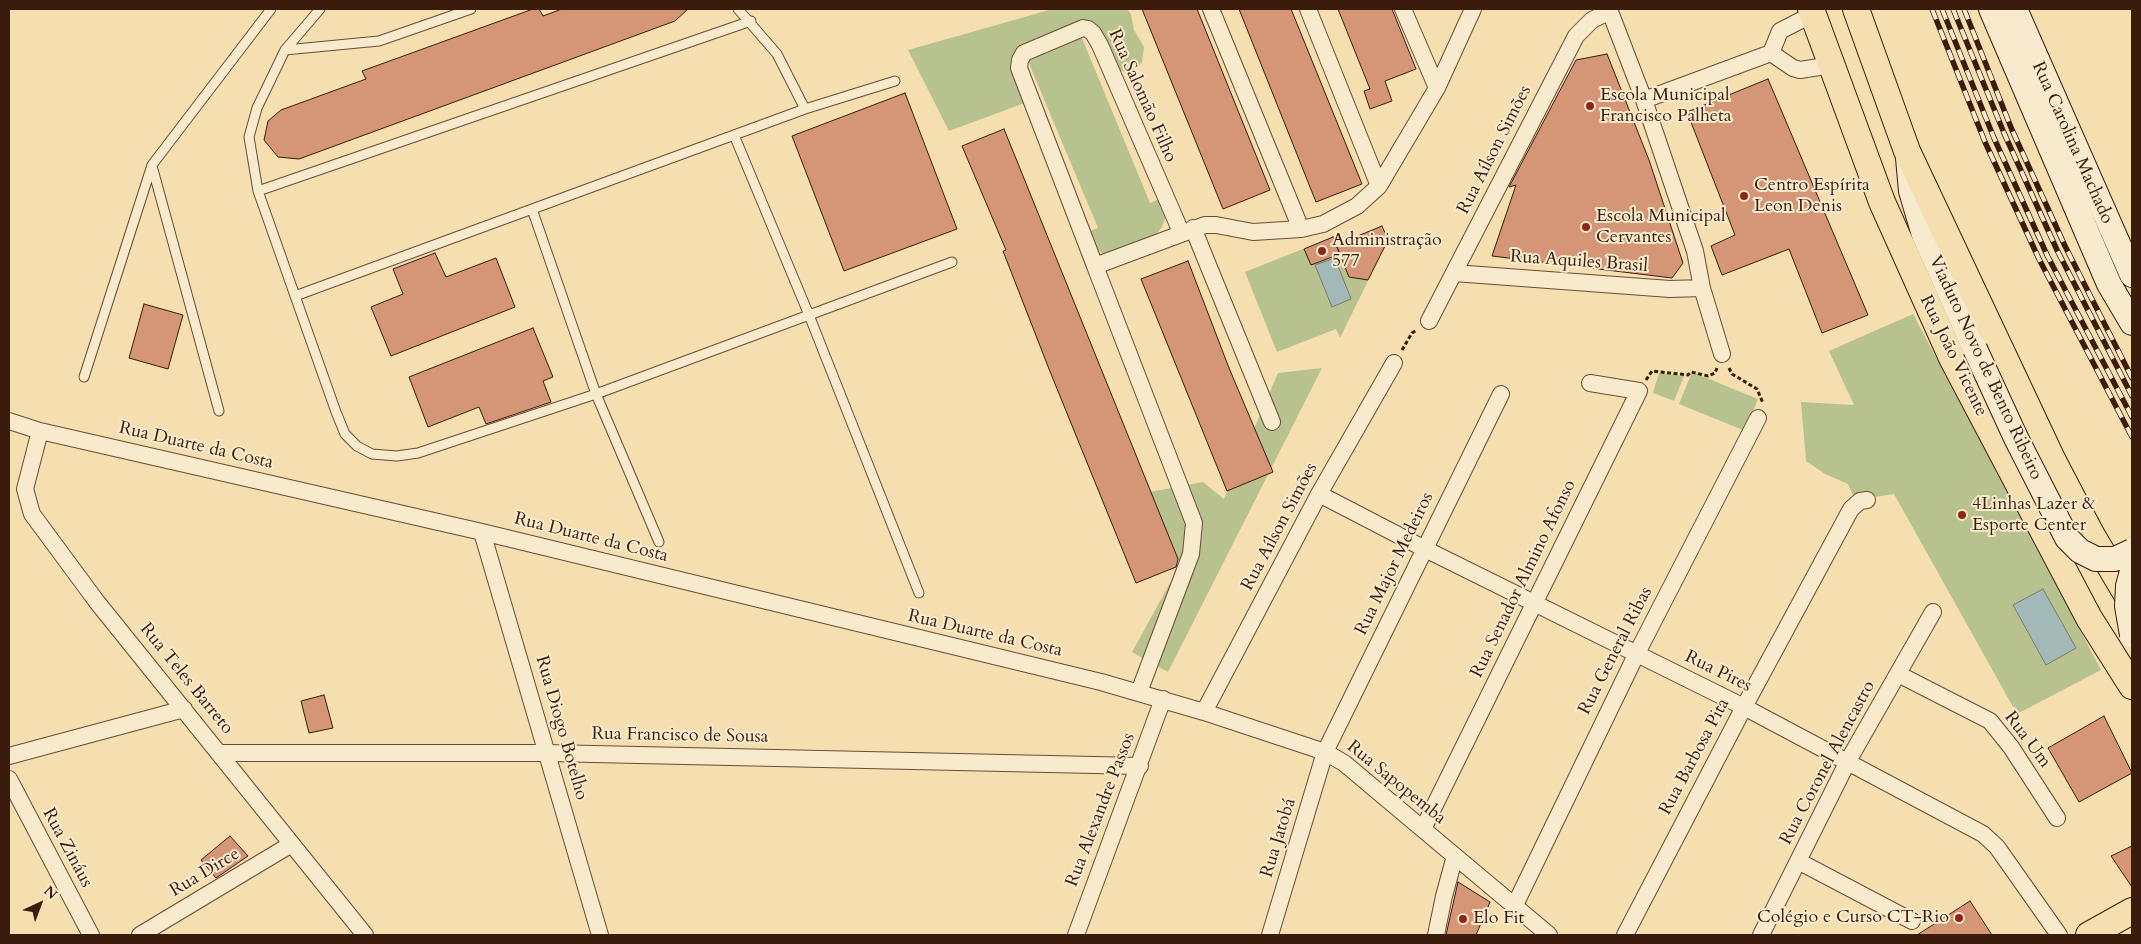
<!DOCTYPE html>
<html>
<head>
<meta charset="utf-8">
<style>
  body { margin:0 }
  #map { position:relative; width:2141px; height:944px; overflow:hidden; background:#f5dfb1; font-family:Cardo,serif }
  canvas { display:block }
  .frame { position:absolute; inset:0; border:10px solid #3a1b0c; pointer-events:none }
  .north { position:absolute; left:15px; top:879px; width:50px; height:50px; -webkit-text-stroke:4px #f8eacc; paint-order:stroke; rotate:43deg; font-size:14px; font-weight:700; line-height:20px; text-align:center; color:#3a1b0c }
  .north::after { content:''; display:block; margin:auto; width:18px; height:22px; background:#3a1b0c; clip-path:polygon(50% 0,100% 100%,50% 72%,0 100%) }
</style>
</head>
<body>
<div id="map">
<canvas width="2141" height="944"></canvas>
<div class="frame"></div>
<div class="north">N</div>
</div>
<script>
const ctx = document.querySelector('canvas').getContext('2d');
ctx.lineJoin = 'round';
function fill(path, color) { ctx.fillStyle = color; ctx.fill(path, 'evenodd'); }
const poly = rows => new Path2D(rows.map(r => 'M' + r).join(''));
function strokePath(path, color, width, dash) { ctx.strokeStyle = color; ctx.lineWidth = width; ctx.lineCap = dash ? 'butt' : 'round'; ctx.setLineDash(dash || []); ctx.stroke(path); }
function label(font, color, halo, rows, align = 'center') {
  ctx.font = font + ' Cardo,serif'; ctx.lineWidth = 4; ctx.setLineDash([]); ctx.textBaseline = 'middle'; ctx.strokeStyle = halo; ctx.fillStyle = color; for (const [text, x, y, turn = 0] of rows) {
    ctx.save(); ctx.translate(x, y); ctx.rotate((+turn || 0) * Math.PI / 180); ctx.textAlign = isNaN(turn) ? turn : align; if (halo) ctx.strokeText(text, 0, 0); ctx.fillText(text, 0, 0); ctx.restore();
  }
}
const green = poly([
  [1053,9,1127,9,1131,14,1134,30,1144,47,1142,62,1132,75,1113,67,1096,26,1024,53,1030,101,949,131,908,50],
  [1082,38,1150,203,1160,199,1166,216,1162,227,1154,237,1104,254,1094,248,1088,232,1098,228,1028,61],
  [1382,226,1388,240,1340,338,1336,329,1277,352,1245,272,1333,237,1337,244],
  [1913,314,2101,670,2017,714,1894,494,1855,500,1848,484,1825,474,1806,461,1801,402,1854,405,1829,351],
  [1322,368,1168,672,1132,652,1180,565,1150,492,1203,482,1224,499,1278,373],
  [1692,372,1758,399,1745,431,1679,404],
  [1659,373,1684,376,1674,401,1653,393]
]);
const water = poly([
  [1335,258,1351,299,1332,307,1315,265,1335,258],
  [2043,589,2076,648,2046,665,2013,605,2043,589]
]);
const building = poly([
  [533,9,539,9,543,16,562,9,688,9,675,21,299,159,278,157,264,140,268,121,281,110,366,79,362,71,533,9],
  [1142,9,1197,9,1270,190,1223,209,1142,9],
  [1239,9,1291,9,1362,184,1316,202,1239,9],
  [1338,9,1392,9,1416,69,1385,81,1392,101,1370,109,1364,91,1370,89,1338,9],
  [1607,54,1649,160,1683,263,1672,278,1492,256,1516,185,1509,187,1576,60,1607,54],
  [1768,79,1868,315,1822,333,1789,249,1722,275,1711,246,1735,235,1687,112,1768,79],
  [905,93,957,229,844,271,792,136,905,93],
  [1004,129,1178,559,1176,567,1136,583,1049,369,1003,251,1006,250,962,146,1004,129],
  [1382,226,1388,240,1368,280,1349,277,1336,245,1382,226],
  [1333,237,1340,254,1311,265,1304,249,1333,237],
  [435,253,446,277,496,258,515,307,391,356,371,307,403,294,393,269,435,253],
  [1188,261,1229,368,1273,472,1227,491,1141,279,1188,261],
  [144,304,183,315,168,369,129,358,144,304],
  [533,328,553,377,543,381,551,402,486,424,479,407,428,427,409,377,533,328],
  [324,695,333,728,309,733,301,701,324,695],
  [2104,716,2132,773,2079,802,2048,748,2104,716],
  [230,836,248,856,216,878,201,860,230,836],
  [2132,846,2132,887,2111,856,2132,846],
  [1458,882,1490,902,1476,935,1446,935,1458,882],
  [1970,901,1992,935,1917,935,1970,901]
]);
const path = poly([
  [1402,350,1412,333,1417,330],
  [1729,368,1732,374,1757,389,1763,403],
  [1646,380,1652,371,1688,375,1691,372,1708,376,1715,373,1717,368]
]);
const service = poly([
  [320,9,285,50,257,108,249,137,258,191,336,412,345,434,357,446,372,454,397,456,418,453,596,394,952,262],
  [738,9,777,54,805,109],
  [285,50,379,41,471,9],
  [734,135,809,315,919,593],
  [152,166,219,411],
  [258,191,751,21],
  [532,209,596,394,659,542],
  [295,296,805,109,895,81],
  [84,377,152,165,271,9]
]);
const minor = poly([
  [1211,9,1301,229],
  [1308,9,1379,186],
  [1403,9,1437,88],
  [1609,9,1644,100,1695,251,1702,288,1722,354],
  [1771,53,1793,68,1800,70,1832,65],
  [1771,53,1780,31,1813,14],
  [1644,100,1771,53],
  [1193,228,1272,422],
  [1095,266,1019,68,1020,60,1024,53,1083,28,1088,29,1093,33,1100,45,1181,232],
  [1454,273,1670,289,1702,288],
  [1429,321,1576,36,1592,20,1610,11],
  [9,421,40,431,482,532,1101,682,1204,712,1325,752,1344,763,1549,935],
  [40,431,25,489,32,514,97,602,365,935],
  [1319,494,1425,549,1744,707,1983,834,1997,847,2059,935],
  [482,532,600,935],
  [1898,674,1990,721,2011,747,2057,818],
  [1139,692,1191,554,1194,523,1095,266,1205,225,1216,225,1253,232,1301,229,1323,224,1357,206,1379,186,1437,88,1473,9],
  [1204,712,1319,494,1394,363],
  [220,753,548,753,1140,766],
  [9,756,184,709],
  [9,779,91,935],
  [1423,829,1639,391,1590,383],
  [1798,861,1912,921],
  [1515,905,1636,655,1758,418],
  [140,935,290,845],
  [1076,935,1163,699],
  [1270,935,1325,752,1501,394],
  [1436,935,1444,896,1455,856],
  [1625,935,1744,707,1851,509,1860,501,1867,500],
  [1761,935,1848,761,1933,612]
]);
const secondary = poly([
  [1991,9,2109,284,2132,323],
  [2015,9,2132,275],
  [1908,158,1911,191,1924,235,1975,349]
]);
const primary = poly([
  [1811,9,1882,202,1952,358,2089,618,2132,686],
  [1856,9,1907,151,2052,459,2091,534,2132,603],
  [2089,935,2132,911]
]);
const rail = poly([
  [1932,9,1985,142,2039,259,2132,437],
  [1942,9,1994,138,2047,255,2132,417],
  [1953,9,2004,133,2057,250,2132,396],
  [1964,9,2012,130,2065,246,2132,378]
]);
const secondaryBridge = poly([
  [1975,349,2016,438,2067,538,2080,551,2096,559,2115,559,2132,551],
  [2132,571,2128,586,2127,606,2132,635]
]);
const markers = [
  [1590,106,5,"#8f2418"],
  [1744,196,5,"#8f2418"],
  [1586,227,5,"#8f2418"],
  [1322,251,5,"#8f2418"],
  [1962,515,5,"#8f2418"],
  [1959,918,5,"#8f2418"],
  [1463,919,5,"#8f2418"]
];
const streetNames = [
  ["Rua Salomão Filho",1142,96,66],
  ["Rua Carolina Machado",2072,143,66],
  ["Rua Aílson Simões",1495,150,-63],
  ["Rua Aquiles Brasil",1579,262,4],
  ["Rua João Vicente",1953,356,64],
  ["Viaduto Novo de Bento Ribeiro",1985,368,65],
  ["Rua Duarte da Costa",196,446,13],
  ["Rua Aílson Simões",1280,527,-62],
  ["Rua Duarte da Costa",591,538,14],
  ["Rua Major Medeiros",1395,564,-64],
  ["Rua Senador Almino Afonso",1524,579,-64],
  ["Rua Duarte da Costa",985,634,13],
  ["Rua General Ribas",1616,651,-63],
  ["Rua Pires",1718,672,26],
  ["Rua Teles Barreto",186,679,51],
  ["Rua Diogo Botelho",561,728,74],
  ["Rua Francisco de Sousa",680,736,1],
  ["Rua Um",2027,740,53],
  ["Rua Barbosa Pita",1695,757,-62],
  ["Rua Coronel Alencastro",1828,763,-62],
  ["Rua Sapopemba",1396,783,39],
  ["Rua Alexandre Passos",1101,810,-69],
  ["Rua Jatobá",1279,838,-73],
  ["Rua Zináus",67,848,62],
  ["Rua Dirce",205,873,-31]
];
const poiNames = [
  ["Escola Municipal",1600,96],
  ["Francisco Palheta",1600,117],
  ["Centro Espírita",1754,186],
  ["Leon Denis",1754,207],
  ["Escola Municipal",1596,217],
  ["Cervantes",1596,238],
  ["Administração",1332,241],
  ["577",1332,262],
  ["4Linhas Lazer &",1972,505],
  ["Esporte Center",1972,526],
  ["Colégio e Curso CT-Rio",1949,918,"right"],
  ["Elo Fit",1473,919]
];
fill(green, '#b8c28e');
fill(water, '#a3b9b8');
strokePath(water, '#797a73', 1);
fill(building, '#d49677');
strokePath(building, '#3a1b0c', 1);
strokePath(service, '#694c35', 11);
strokePath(minor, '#694c35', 18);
strokePath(secondary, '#3a1b0c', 26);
strokePath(primary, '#3a1b0c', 28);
strokePath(path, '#3a1b0c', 3, [4, 2.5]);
strokePath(service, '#f8eacc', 9);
strokePath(minor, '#f8eacc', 16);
strokePath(secondary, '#f8eacc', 24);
strokePath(primary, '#f5dfb1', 26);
strokePath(rail, '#3a1b0c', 5.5);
strokePath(rail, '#f8eacc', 4, [11]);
strokePath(secondaryBridge, '#3a1b0c', 26, []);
strokePath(secondaryBridge, '#f8eacc', 24);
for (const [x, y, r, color] of markers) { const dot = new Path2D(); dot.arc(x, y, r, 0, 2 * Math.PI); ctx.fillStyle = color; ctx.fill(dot); strokePath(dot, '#f8eacc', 2); }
label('18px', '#3a1b0c', '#f8eacc', streetNames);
label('18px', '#3a1b0c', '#f8eacc', poiNames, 'left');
</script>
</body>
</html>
